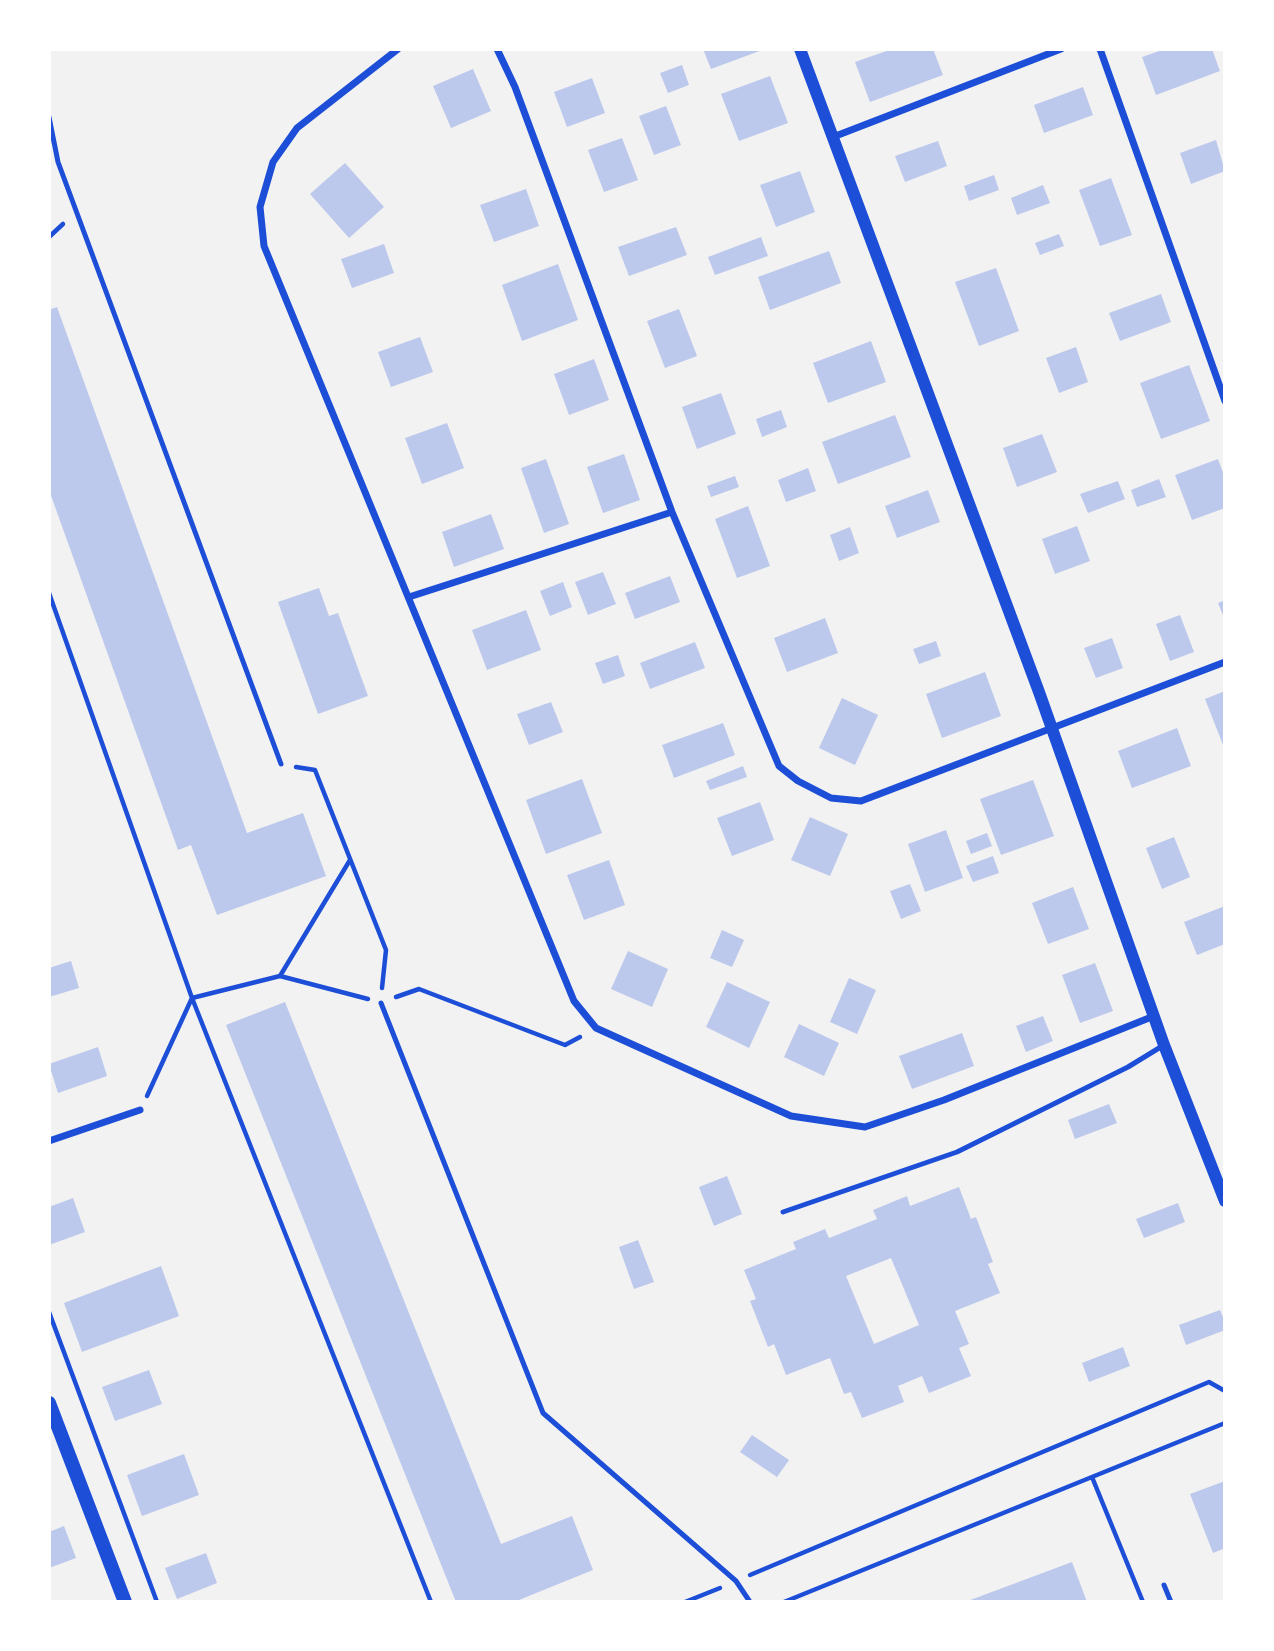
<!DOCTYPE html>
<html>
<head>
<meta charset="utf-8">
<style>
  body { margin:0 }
  #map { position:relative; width:1274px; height:1651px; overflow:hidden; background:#f2f2f2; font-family:"Work Sans",sans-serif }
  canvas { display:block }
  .frame { position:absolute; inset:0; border:51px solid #fff; pointer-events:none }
</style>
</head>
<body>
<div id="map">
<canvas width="1274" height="1651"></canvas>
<div class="frame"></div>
</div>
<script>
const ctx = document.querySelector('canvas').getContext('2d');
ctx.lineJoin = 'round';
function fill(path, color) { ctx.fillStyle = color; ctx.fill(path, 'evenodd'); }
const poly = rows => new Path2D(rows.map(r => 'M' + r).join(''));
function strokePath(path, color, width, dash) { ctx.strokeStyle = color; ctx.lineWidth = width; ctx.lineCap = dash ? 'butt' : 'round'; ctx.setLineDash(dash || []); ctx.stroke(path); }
const building = poly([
  [703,49,765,49,711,69],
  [892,49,933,49,943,75,870,102,855,62],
  [1165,49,1212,49,1220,71,1156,95,1142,57],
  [682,65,689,85,668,93,660,73],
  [473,69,491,111,451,128,433,86],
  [770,76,788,123,739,141,721,94],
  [592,78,605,113,567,127,554,92],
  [1083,87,1093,115,1044,133,1034,105],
  [666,106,681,145,654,155,639,116],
  [622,138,638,180,604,192,588,150],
  [1216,140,1225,171,1191,184,1180,153],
  [938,141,947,166,905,182,895,156],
  [345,163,384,207,349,238,310,194],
  [800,171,815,212,776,227,760,185],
  [994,175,999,190,969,201,964,186],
  [1111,178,1132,235,1100,246,1079,190],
  [1043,185,1050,203,1017,215,1011,198],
  [526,189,539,226,494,242,480,205],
  [676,227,687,255,629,276,618,247],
  [1059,234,1064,246,1040,255,1035,243],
  [761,237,768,256,715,275,708,257],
  [384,244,394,273,352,288,341,259],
  [829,251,841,283,770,310,758,277],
  [558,264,578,320,522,341,502,285],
  [996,268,1019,331,979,346,955,282],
  [1161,294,1171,322,1120,341,1109,313],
  [57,307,247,833,303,813,326,876,217,915,191,845,178,850,49,490,49,310],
  [679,309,697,356,665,368,647,321],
  [420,337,433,372,391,387,378,352],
  [871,341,886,382,828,403,813,363],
  [1076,347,1088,382,1059,393,1046,358],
  [594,359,609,400,569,415,554,374],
  [1189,365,1210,421,1161,439,1140,383],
  [721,393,736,434,697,449,682,407],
  [781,410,787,427,762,437,756,419],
  [895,415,911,457,838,484,822,442],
  [447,423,464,468,422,484,405,438],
  [1042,434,1057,472,1017,487,1003,448],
  [624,454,640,500,603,513,587,467],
  [546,459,569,524,544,533,521,468],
  [1218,459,1225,478,1225,508,1192,520,1175,475],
  [808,468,816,491,786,502,778,480],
  [735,476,739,487,711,497,707,486],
  [1159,479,1166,497,1137,507,1131,490],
  [1118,481,1125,499,1088,513,1080,494],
  [928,490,940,522,897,538,885,506],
  [748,506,770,566,737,578,715,519],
  [491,514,504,549,454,567,442,532],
  [1077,526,1090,561,1055,574,1042,539],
  [850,527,859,553,839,561,830,535],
  [603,572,616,604,588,615,575,582],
  [670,576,680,602,635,619,625,593],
  [563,582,572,607,550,616,540,591],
  [319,588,329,616,338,613,368,696,318,714,278,602],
  [1225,600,1225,620,1218,603],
  [526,610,541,650,487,670,472,630],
  [1180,615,1194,652,1170,661,1156,624],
  [825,618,838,653,787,672,774,638],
  [1112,638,1123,668,1096,678,1084,648],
  [936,641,941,656,919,664,913,649],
  [695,642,705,668,650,689,640,663],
  [618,655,625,676,603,684,595,663],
  [985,672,1001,716,942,738,926,694],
  [1225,691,1225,750,1205,699],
  [842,698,878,715,855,765,819,748],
  [551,702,563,732,529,745,517,714],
  [723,723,735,755,674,778,662,745],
  [1177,728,1191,766,1132,788,1118,751],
  [743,766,747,777,710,790,706,781],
  [582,779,602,833,546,854,526,800],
  [1033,780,1054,836,1001,855,980,799],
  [760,802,774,840,732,856,717,818],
  [810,817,848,834,830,876,791,860],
  [946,830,963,878,925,892,908,844],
  [987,833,992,846,971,854,966,841],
  [1174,837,1190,877,1162,889,1146,848],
  [993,856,999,873,973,882,966,866],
  [609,860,625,905,584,920,567,875],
  [910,884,921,911,901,919,890,891],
  [1073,887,1089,929,1048,944,1032,903],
  [1225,906,1225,944,1197,955,1184,922],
  [722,930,744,940,732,967,710,958],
  [628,951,668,969,652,1007,611,989],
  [71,961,79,988,49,997,49,968],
  [1095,963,1113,1011,1080,1023,1062,975],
  [849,978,876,990,857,1034,830,1022],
  [727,982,770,1002,749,1048,706,1027],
  [285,1002,501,1544,572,1516,593,1570,514,1602,456,1602,226,1025],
  [1043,1016,1053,1041,1026,1052,1016,1026],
  [799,1024,839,1043,824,1076,784,1057],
  [962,1033,974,1066,912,1089,899,1056],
  [98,1047,107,1076,58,1093,49,1064],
  [1109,1104,1117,1123,1075,1139,1068,1120],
  [727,1176,742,1214,714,1226,699,1187],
  [959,1187,971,1219,976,1217,993,1262,988,1264,1000,1293,955,1311,969,1344,959,1348,971,1376,929,1393,922,1376,898,1386,904,1402,862,1418,851,1392,844,1394,830,1358,786,1375,774,1344,768,1347,750,1301,756,1299,744,1270,796,1249,793,1242,825,1229,829,1238,877,1219,873,1210,907,1196,910,1206],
  [891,1258,919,1325,874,1344,846,1276],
  [73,1198,85,1232,49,1245,49,1207],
  [1178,1203,1185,1222,1144,1238,1136,1219],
  [638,1240,654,1282,634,1289,619,1247],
  [161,1266,179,1316,82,1352,64,1303],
  [1220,1310,1225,1322,1225,1330,1186,1345,1179,1325],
  [1123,1347,1130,1366,1089,1382,1082,1363],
  [149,1370,162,1404,115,1421,102,1387],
  [752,1435,789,1460,777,1477,740,1452],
  [184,1454,199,1495,142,1516,127,1475],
  [1225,1481,1225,1555,1223,1549,1213,1553,1190,1494],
  [64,1526,76,1558,49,1568,49,1532],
  [206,1553,217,1583,177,1599,165,1568],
  [1072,1562,1087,1602,965,1602]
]);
const path = poly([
  [49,237,63,224],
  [49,593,192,998,431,1602],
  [296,767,315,770,386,950,382,988],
  [280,976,350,860],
  [396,997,419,989,565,1045,580,1037],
  [147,1096,192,998,280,976,368,999],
  [49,1312,157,1602],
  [1092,1477,1143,1602],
  [750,1575,1209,1382,1225,1391],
  [685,1602,720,1588],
  [784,1602,1225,1423]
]);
const service = poly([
  [49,117,58,162,281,764],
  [381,1003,543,1413,736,1581,750,1602],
  [783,1212,957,1152,1128,1067,1164,1045],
  [1164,1585,1171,1602]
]);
const minor = poly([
  [398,49,297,128,273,162,260,207,264,246,574,1001,596,1028,791,1116,865,1127,944,1100,1154,1016],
  [497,49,515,87,672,512,779,766,798,781,831,798,861,801,1225,662],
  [1100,49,1225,401],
  [833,137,1061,49],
  [409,597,672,512],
  [49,1141,140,1110]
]);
const tertiary = poly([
  [800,49,1039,692,1164,1045,1225,1201]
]);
const secondary = poly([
  [49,1403,125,1602]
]);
fill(building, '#bdc9ec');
strokePath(path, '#1d4ed8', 4.5);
strokePath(service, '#1d4ed8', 5);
strokePath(minor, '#1d4ed8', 7);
strokePath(tertiary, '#1d4ed8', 12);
strokePath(secondary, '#1d4ed8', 14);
</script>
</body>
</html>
